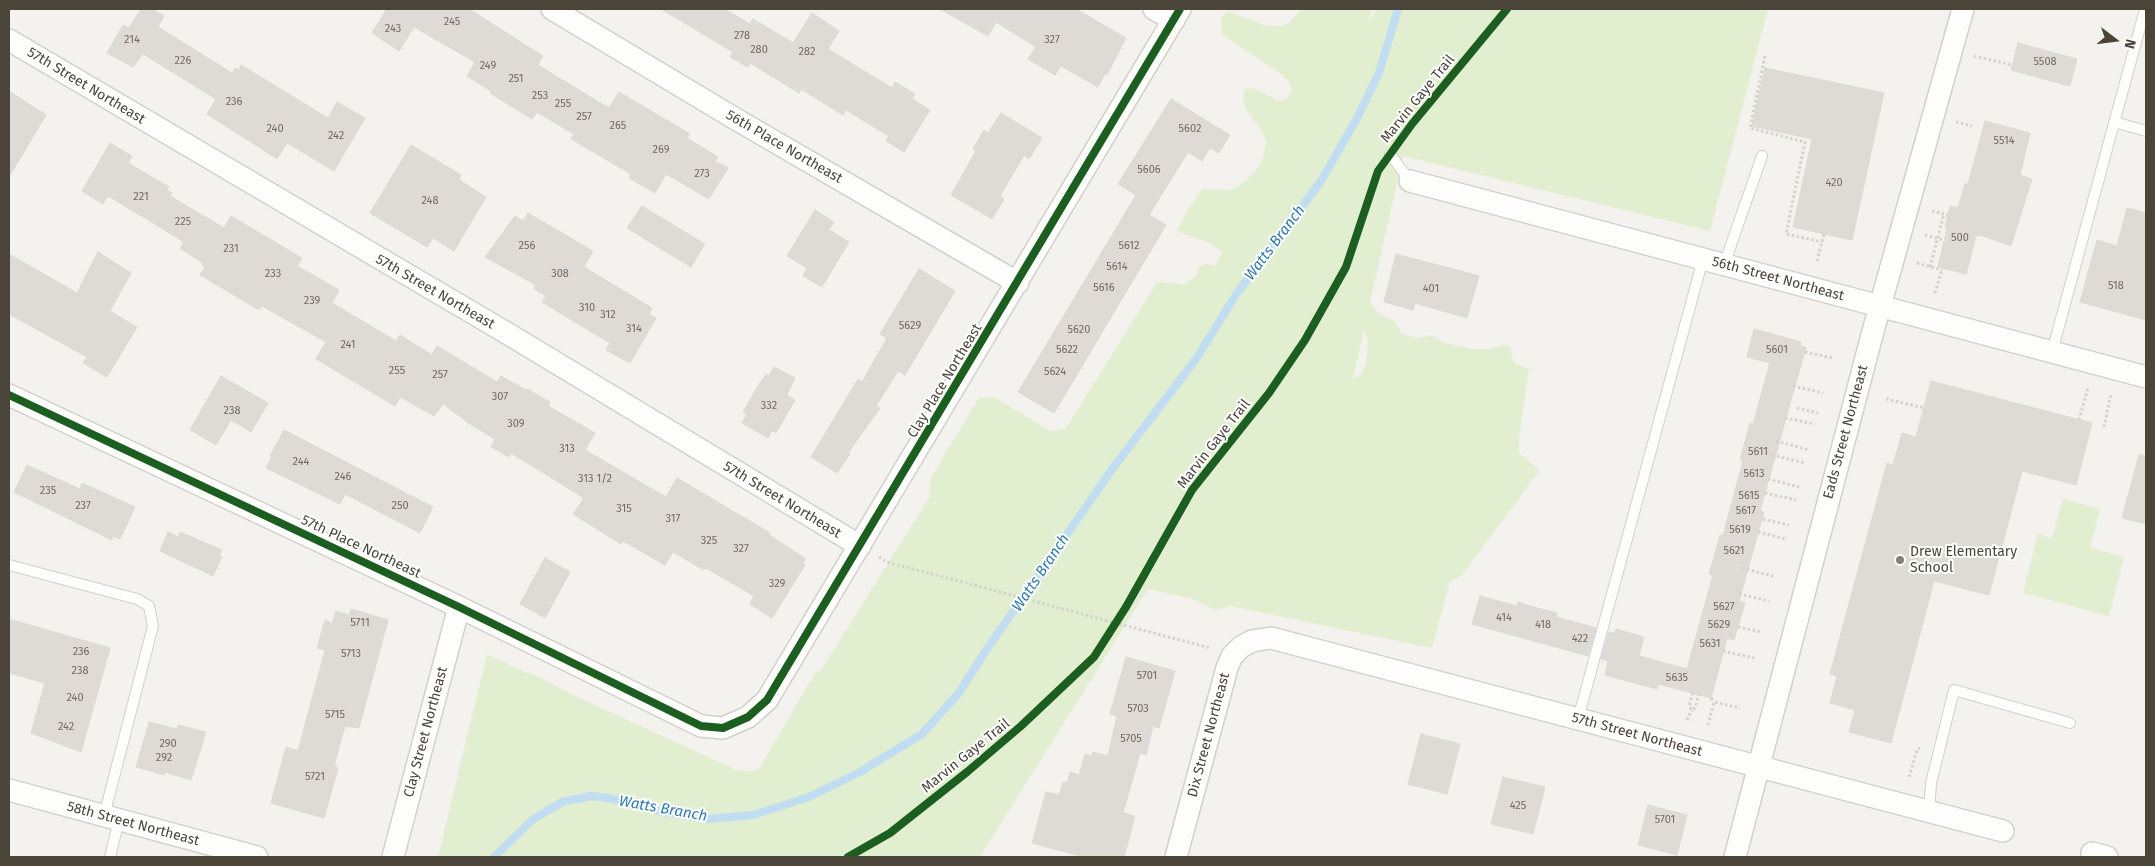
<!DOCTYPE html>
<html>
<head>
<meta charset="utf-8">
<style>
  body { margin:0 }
  #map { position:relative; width:2155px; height:866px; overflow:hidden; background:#f4f2ee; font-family:"Fira Sans",sans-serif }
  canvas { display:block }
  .frame { position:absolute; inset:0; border:10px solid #4b4439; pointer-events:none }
  .north { position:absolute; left:2090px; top:15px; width:50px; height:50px; -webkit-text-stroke:4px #fff; paint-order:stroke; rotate:105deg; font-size:14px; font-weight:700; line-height:20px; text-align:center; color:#4b4439 }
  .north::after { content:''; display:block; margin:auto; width:18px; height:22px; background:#4b4439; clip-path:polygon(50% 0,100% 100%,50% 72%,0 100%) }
</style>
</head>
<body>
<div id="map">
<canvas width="2155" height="866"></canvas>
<div class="frame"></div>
<div class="north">N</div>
</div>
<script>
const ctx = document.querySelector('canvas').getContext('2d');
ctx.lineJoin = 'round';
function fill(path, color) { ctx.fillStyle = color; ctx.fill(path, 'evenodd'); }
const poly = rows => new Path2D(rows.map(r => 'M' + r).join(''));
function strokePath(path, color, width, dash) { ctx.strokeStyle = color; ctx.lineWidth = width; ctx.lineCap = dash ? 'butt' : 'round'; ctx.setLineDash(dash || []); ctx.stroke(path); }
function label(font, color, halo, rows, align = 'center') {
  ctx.font = font + ' "Fira Sans",sans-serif'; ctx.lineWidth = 4; ctx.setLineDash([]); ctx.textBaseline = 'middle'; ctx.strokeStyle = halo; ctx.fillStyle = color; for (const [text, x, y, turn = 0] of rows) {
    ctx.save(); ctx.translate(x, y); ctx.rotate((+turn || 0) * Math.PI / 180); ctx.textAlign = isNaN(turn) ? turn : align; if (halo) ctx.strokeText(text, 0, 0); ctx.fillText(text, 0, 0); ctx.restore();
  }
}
const green = poly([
  [1301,9,1372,9,1369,22,1377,9,1768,9,1710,231,1403,156,1370,303,1379,314,1394,321,1402,334,1419,338,1432,335,1444,343,1473,349,1488,349,1504,345,1510,346,1513,361,1518,365,1529,369,1519,439,1519,453,1540,470,1461,576,1450,581,1432,648,1230,606,1220,609,1212,609,1191,598,1148,589,980,857,438,857,487,654,525,672,535,675,569,693,734,769,752,772,759,769,815,673,821,670,929,498,931,477,979,398,994,397,1050,431,1066,428,1157,282,1184,284,1196,276,1199,266,1207,264,1215,266,1223,252,1209,243,1177,231,1188,210,1202,189,1231,190,1239,186,1256,171,1263,158,1266,142,1263,133,1246,109,1243,99,1245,89,1253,88,1277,100,1285,100,1292,92,1289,81,1281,74,1221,34,1221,18,1227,11,1263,25,1281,26,1289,23],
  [1364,329,1368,341,1366,363,1360,376,1353,379],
  [2063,499,2100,509,2090,548,2124,557,2109,616,2023,593,2038,534,2052,538]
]);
const stream = poly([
  [494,857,532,820,562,802,591,796,609,798,662,812,708,819,753,815,809,797,860,772,922,734,958,694,987,649,1113,468,1196,359,1237,293,1321,181,1356,120,1379,73,1398,9]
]);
const building = poly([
  [141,9,152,9,164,16,158,27,232,73,235,68,239,70,241,65,328,118,337,102,365,118,334,171,287,143,277,159,207,114,216,99,195,86,143,54,133,67,107,53,123,25,129,28,141,9],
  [384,9,469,9,543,56,538,65,584,93,609,108,619,92,690,134,687,138,718,157,715,161,728,168,709,199,666,174,655,193,629,178,631,174,571,139,574,134,537,112,532,119,490,93,491,91,467,76,475,62,414,27,399,51,372,33,386,10,384,9],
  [661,9,724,9,750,24,753,19,793,43,812,13,839,31,828,49,892,88,895,82,915,94,912,99,930,110,904,152,886,141,889,136,846,110,843,115,801,89,799,93,750,63,748,67,730,57,733,52,661,9],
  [940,9,1076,9,1126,38,1107,75,1105,74,1098,87,1061,66,1055,75,1028,59,1036,47,996,22,988,36,940,9],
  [2018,43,2077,59,2070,86,2011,70,2018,43],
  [1765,68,1884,93,1852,240,1793,227,1812,139,1752,126,1765,68],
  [9,91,46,115,9,177,9,91],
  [1171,99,1230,135,1219,153,1210,148,1202,161,1188,152,1149,215,1166,225,1054,413,1018,392,1136,195,1118,184,1171,99],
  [1001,113,1042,138,1029,159,1024,155,1000,196,1004,199,992,219,951,195,976,151,973,149,984,130,988,133,1001,113],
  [1985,121,2030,133,2020,175,2032,179,2011,246,1980,235,1976,236,1966,274,1938,267,1947,228,1945,227,1950,206,1958,208,1965,184,1968,184,1985,121],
  [110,143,132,156,128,163,169,187,167,190,172,193,170,196,224,228,231,216,302,258,297,266,339,290,332,303,396,341,400,335,432,355,437,346,497,382,501,376,526,390,527,389,550,402,548,406,595,433,585,450,666,497,677,478,770,533,769,535,806,559,803,563,805,565,772,618,750,604,754,596,706,568,704,570,673,552,665,565,623,541,621,544,573,514,584,498,511,453,509,457,491,447,495,439,470,424,443,404,434,416,400,397,395,406,316,359,326,342,262,306,259,310,200,275,205,267,202,265,203,263,180,248,184,242,153,223,108,196,103,204,82,191,110,143],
  [411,145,461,175,459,180,486,197,454,251,433,238,427,247,370,213,411,145],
  [642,206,705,244,691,267,627,228,642,206],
  [2127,208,2146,213,2146,320,2080,302,2097,240,2117,246,2127,208],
  [815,210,834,222,829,230,849,242,822,287,803,276,807,268,787,256,815,210],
  [528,213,593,251,584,267,652,308,649,314,656,318,630,363,606,350,610,343,542,302,546,296,534,289,536,285,485,257,515,216,523,221,528,213],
  [98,252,131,273,110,311,137,327,107,377,83,363,87,357,9,314,9,254,77,293,98,252],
  [1396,254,1479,276,1467,318,1415,303,1413,310,1384,302,1396,254],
  [919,269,955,291,905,375,898,371,876,406,880,408,848,453,850,454,837,473,811,457,858,379,862,382,887,338,880,334,919,269],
  [1754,329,1801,342,1800,346,1806,347,1760,511,1764,512,1739,601,1745,603,1734,640,1727,638,1711,698,1658,684,1657,689,1605,675,1608,661,1601,659,1609,632,1615,633,1616,629,1644,637,1639,656,1687,669,1713,575,1709,574,1712,564,1720,535,1723,535,1743,461,1740,460,1750,423,1753,424,1770,363,1747,357,1754,329],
  [774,367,795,378,787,395,795,400,776,433,772,430,768,438,742,423,747,414,743,412,761,381,762,381,766,374,769,376,774,367],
  [221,376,268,403,251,432,231,420,216,445,190,430,221,376],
  [1931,381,2092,423,2076,485,2022,471,1989,595,1934,581,1891,743,1849,732,1855,710,1830,703,1837,676,1830,674,1887,463,1893,465,1902,433,1916,437,1931,381],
  [284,430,433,507,420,533,345,494,340,504,266,468,272,457,270,456,284,430],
  [2139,455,2146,456,2146,524,2122,518,2139,455],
  [27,465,80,489,82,483,135,507,120,539,113,536,112,540,14,492,27,465],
  [168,532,178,537,180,532,222,550,219,556,222,557,213,576,160,551,168,532],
  [545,558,570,572,545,618,520,604,545,558],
  [1480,596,1517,606,1518,602,1537,608,1557,613,1556,617,1596,628,1588,656,1472,624,1480,596],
  [351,609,388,620,359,728,345,726,334,766,338,768,324,818,271,803,286,747,298,751,325,650,317,648,325,620,332,624,336,611,349,615,351,609],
  [9,619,110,648,81,752,31,733,45,683,9,673,9,619],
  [1126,657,1175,671,1159,728,1153,726,1146,755,1140,753,1123,813,1135,816,1124,857,1084,857,1032,843,1046,792,1059,795,1063,782,1067,783,1070,772,1079,775,1085,754,1092,756,1093,752,1108,756,1117,716,1110,714,1126,657],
  [149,722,177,729,178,725,206,732,191,780,165,772,164,775,136,767,149,722],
  [1421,734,1460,744,1447,794,1408,784,1421,734],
  [1503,777,1545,787,1533,834,1491,824,1503,777],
  [1648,805,1687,815,1677,855,1638,845,1648,805]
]);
const path = poly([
  [1765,56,1750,128,1805,142,1786,234,1822,242],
  [1974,56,2012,65],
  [1956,122,1972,126],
  [1932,211,1948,215],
  [1925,235,1944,240],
  [1817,261,1824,234],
  [1917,263,1942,270],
  [1930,267,1944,214],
  [1935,293,1942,270],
  [1805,352,1833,358],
  [1793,386,1823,393],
  [1886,399,1924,408],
  [1797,408,1818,413],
  [1785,418,1815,424],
  [2079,420,2088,388],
  [2104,427,2111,394],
  [1776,441,1809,450],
  [1772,455,1805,463],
  [1768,479,1799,487],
  [1765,493,1796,500],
  [1763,519,1789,525],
  [1758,532,1786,539],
  [879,557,887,562,1210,648],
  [1742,568,1776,577],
  [1739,594,1769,601],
  [1738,627,1761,632],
  [1723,651,1754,658],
  [1693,693,1689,706,1692,710,1695,708,1699,694],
  [1711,698,1714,702],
  [1687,720,1692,710],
  [1708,725,1714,702,1740,708],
  [1909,777,1917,750,1920,748]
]);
const lane = poly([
  [2114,122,2146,131],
  [1390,154,1410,181],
  [1724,265,1762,156],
  [2052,352,2145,9],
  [9,565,137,599,149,606,153,626,104,816],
  [1578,719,1703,259],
  [1929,811,1931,783,1954,690,2070,723],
  [110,857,119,820]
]);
const street = poly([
  [552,9,739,121,1018,283],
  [1154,9,1174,20],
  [9,40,505,332,860,546],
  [1410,181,2146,377],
  [9,395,459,607,701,726,723,728,748,717,767,700,1180,9],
  [9,790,257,857],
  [2092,853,2107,857],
  [393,857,459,607],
  [1176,857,1227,668,1232,656,1241,647,1252,641,1271,638,2003,831],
  [1735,857,1872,335,1963,9]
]);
const cycleway = poly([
  [9,395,459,607,701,726,723,728,748,717,767,700,1180,9],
  [848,857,890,833,967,772,1021,726,1094,657,1126,607,1192,490,1269,393,1305,340,1346,267,1378,171,1412,124,1507,9]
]);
const markers = [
  [1900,560,5,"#868178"]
];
const numberNames = [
  ["245",452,22],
  ["243",393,29],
  ["278",742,36],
  ["214",132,40],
  ["327",1052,40],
  ["280",759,50],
  ["282",807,52],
  ["226",183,61],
  ["5508",2045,62],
  ["249",488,66],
  ["251",516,79],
  ["253",540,96],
  ["236",234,102],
  ["255",563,104],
  ["257",584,117],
  ["265",618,126],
  ["240",275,129],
  ["5602",1190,129],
  ["242",336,136],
  ["5514",2004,141],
  ["269",661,150],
  ["5606",1149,170],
  ["273",702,174],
  ["420",1834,183],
  ["221",141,197],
  ["248",430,201],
  ["225",183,222],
  ["500",1960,238],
  ["256",527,246],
  ["5612",1129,246],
  ["231",231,249],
  ["5614",1117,267],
  ["233",273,274],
  ["308",560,274],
  ["518",2116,286],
  ["5616",1104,288],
  ["401",1431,289],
  ["239",312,301],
  ["310",587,308],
  ["312",608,315],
  ["5629",910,326],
  ["314",634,329],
  ["5620",1079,330],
  ["241",348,345],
  ["5622",1067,350],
  ["5601",1777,350],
  ["255",397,371],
  ["5624",1055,372],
  ["257",440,375],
  ["307",500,397],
  ["332",769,406],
  ["238",232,411],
  ["309",516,424],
  ["313",567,449],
  ["5611",1758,452],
  ["244",301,462],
  ["5613",1754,474],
  ["246",343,477],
  ["313 1/2",595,479],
  ["235",48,491],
  ["5615",1749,496],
  ["237",83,506],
  ["250",400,506],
  ["315",624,509],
  ["5617",1746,511],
  ["317",673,519],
  ["5619",1740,530],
  ["325",709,541],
  ["327",741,549],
  ["5621",1734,551],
  ["329",777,584],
  ["5627",1724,607],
  ["414",1504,618],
  ["5711",360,623],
  ["418",1543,625],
  ["5629",1719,625],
  ["422",1580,639],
  ["5631",1710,644],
  ["236",81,652],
  ["5713",351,654],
  ["238",80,671],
  ["5701",1147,676],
  ["5635",1677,678],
  ["240",75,698],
  ["5703",1138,709],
  ["5715",335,715],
  ["242",66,727],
  ["5705",1131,739],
  ["290",168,744],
  ["292",164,758],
  ["5721",315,777],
  ["425",1518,806],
  ["5701",1665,820]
];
const streetNames = [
  ["57th Street Northeast",86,86,31],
  ["Marvin Gaye Trail",1418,99,-51],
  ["56th Place Northeast",784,147,30],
  ["56th Street Northeast",1778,279,15],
  ["57th Street Northeast",435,292,30],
  ["Clay Place Northeast",945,381,-59],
  ["Eads Street Northeast",1846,432,-75],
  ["Marvin Gaye Trail",1214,444,-52],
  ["57th Street Northeast",782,500,31],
  ["57th Place Northeast",361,547,25],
  ["Clay Street Northeast",426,732,-75],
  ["Dix Street Northeast",1209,735,-75],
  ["57th Street Northeast",1637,735,15],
  ["Marvin Gaye Trail",966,756,-39],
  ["58th Street Northeast",133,824,15]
];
const poiNames = [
  ["Drew Elementary",1910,552],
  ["School",1910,568]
];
const waterNames = [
  ["Watts Branch",1275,243,-53],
  ["Watts Branch",1041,573,-56],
  ["Watts Branch",663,809,10]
];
fill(green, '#e1eecf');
strokePath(stream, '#c0ddf1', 8);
fill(building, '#dedbd6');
strokePath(building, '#dcd9d4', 1);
strokePath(lane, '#d2d0cb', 12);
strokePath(street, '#d2d0cb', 24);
strokePath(path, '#d3d2cc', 3, [2.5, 2.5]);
strokePath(lane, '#fdfdfc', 10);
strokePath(street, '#fdfdfc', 21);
strokePath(cycleway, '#1b5e20', 8);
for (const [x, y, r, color] of markers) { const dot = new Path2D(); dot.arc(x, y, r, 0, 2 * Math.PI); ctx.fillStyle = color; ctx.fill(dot); strokePath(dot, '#fff', 2); }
label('11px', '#706a61', null, numberNames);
label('14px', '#4b4439', '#fff', streetNames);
label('14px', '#4b4439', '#fff', poiNames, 'left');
label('italic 15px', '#2e7ab2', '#fff', waterNames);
</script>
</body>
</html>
